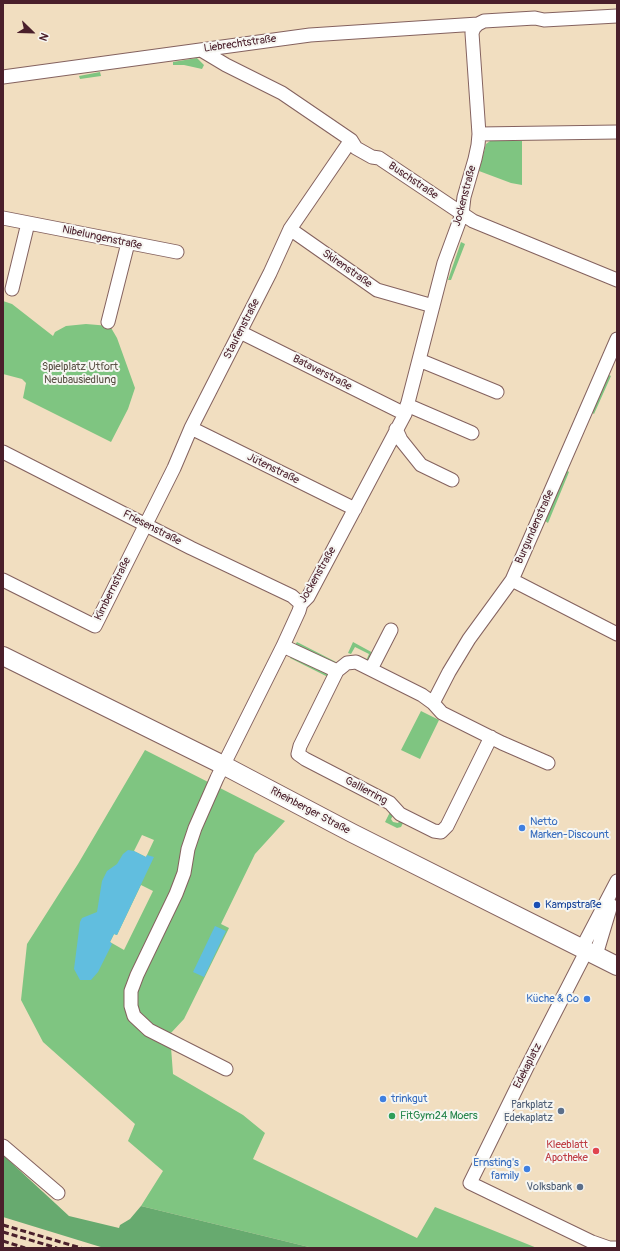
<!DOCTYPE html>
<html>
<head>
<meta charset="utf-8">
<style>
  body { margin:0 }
  #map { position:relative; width:620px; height:1251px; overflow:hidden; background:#f1dec0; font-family:Pangolin,sans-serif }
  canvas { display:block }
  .frame { position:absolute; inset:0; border:4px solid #4a1f2b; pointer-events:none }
  .north { position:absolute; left:12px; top:12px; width:40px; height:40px; -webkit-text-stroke:3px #f6f6f2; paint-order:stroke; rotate:113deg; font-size:11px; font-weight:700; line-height:16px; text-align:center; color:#4a1f2b }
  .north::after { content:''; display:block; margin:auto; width:14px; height:18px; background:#4a1f2b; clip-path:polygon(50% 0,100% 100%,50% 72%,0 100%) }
</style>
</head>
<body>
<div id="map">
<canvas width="620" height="1251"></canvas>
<div class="frame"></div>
<div class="north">N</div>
</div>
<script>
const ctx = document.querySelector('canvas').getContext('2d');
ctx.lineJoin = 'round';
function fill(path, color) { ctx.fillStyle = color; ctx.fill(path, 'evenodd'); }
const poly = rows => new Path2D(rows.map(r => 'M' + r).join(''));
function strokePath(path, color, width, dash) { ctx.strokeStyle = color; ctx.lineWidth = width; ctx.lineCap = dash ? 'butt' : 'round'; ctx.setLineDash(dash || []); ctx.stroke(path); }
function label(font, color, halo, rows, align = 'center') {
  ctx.font = font + ' Pangolin,sans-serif'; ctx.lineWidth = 4; ctx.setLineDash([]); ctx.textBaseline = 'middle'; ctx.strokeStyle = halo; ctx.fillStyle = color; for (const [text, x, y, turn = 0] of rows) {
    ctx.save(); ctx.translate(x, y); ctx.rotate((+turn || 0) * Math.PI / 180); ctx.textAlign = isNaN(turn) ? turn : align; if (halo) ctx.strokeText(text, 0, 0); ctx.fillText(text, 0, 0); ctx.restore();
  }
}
const green = poly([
  [197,58,204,65,202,69,184,65,172,65,173,65,173,62],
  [100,72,101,76,80,79,79,76],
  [490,141,522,141,522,185,511,183,479,171,486,144],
  [461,242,465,244,451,280,448,280],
  [3,301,12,304,53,336,55,332,66,326,86,324,110,326,117,338,135,388,128,409,111,442,23,398,26,383,22,379,3,374],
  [607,374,611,376,594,414,591,412],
  [566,470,569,472,548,523,545,521],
  [297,642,336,662,332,664,295,645],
  [353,642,375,654,370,664,366,661,369,654,355,647,351,654,348,653],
  [291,655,327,673,328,677,290,658],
  [421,711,439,720,420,759,401,750],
  [145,750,285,821,255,854,221,924,229,928,184,1019,170,1034,173,1074,243,1115,265,1133,253,1159,417,1238,435,1207,537,1248,313,1248,141,1206,163,1171,128,1141,135,1124,43,1042,21,1000,27,944,78,864],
  [142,835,154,840,146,857,134,851],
  [141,885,153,891,124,950,110,942,114,934,117,935],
  [390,812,394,814,391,819,393,822,398,823,401,819,404,821,401,827,397,828,385,822]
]);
const forest = poly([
  [3,1155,69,1216,119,1228,120,1225,130,1219,141,1206,313,1248,104,1248,3,1217]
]);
const water = poly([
  [128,850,134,851,146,857,147,855,154,857,117,935,114,934,110,942,112,944,98,972,91,980,80,980,74,969,80,922,82,918,97,912,102,881,107,871,117,864,123,854],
  [215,926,226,931,204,977,193,972]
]);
const minor = poly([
  [201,50,226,65,282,93,351,140,356,148,372,157,379,158,473,221,617,280],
  [3,77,310,35,478,24],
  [479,134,617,132],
  [3,218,177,252],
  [290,229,377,290,433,306],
  [12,289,28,223],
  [108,322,128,243],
  [240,332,405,414],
  [419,360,497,392],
  [407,405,472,433],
  [191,428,355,509],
  [396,429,401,440,421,465,452,480],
  [3,452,191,548,292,596,301,604],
  [3,580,95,626,174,468,191,428,270,273,290,229,351,140],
  [512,580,617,634],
  [283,646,337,671],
  [371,669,391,630],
  [433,703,449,672,469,639,512,580,617,339],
  [491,737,447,826,441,832,434,831,400,814,390,803,305,759,298,754,300,746,337,671,347,663,356,662,422,695,433,703,442,713,502,743,548,763],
  [582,948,617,881],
  [587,950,528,1065,470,1183,592,1242,609,1248,617,1248],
  [596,955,611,905],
  [226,1069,149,1030,134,1016,131,1006,131,991,137,975,176,894,184,873,188,849,195,828,217,778,283,646,299,611,301,604,308,597,405,414,444,263,462,214,464,197,475,159,478,145,479,134,472,33,474,28,478,24,484,21,535,18,544,20,617,16],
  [3,1146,58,1193]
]);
const secondary = poly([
  [3,656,223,765,352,833,617,966]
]);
const rail = poly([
  [3,1225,81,1248],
  [3,1232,57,1248],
  [3,1241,25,1248]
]);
const markers = [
  [522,828,4,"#3f7fe0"],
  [537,905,4,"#1a4fb4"],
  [587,999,4,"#3f7fe0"],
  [383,1099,4,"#3f7fe0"],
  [561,1111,4,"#5c6f8a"],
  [392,1116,4,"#2e9e5b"],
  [596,1151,4,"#e0444e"],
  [527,1169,4,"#3f7fe0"],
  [580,1187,4,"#5c6f8a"]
];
const streetNames = [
  ["Liebrechtstraße",240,44,-8],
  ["Buschstraße",413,181,34],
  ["Jockenstraße",465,196,-75],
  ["Nibelungenstraße",102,238,12],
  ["Skirenstraße",347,269,35],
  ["Staufenstraße",242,329,-63],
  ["Bataverstraße",322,373,27],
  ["Jütenstraße",273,469,26],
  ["Burgundenstraße",535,527,-66],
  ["Friesenstraße",152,528,27],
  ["Jockenstraße",318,575,-60],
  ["Kimbernstraße",113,589,-64],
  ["Gallierring",366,791,28],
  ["Rheinberger Straße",310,811,28],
  ["Edekaplatz",528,1066,-63]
];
const parkNames = [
  ["Spielplatz Utfort",80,367],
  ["Neubausiedlung",80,380]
];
const shopNames = [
  ["Netto",530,822],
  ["Marken-Discount",530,835],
  ["Küche & Co",579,999,"right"],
  ["trinkgut",391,1099],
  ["Ernsting's",519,1163,"right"],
  ["family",519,1176,"right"]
];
const transitNames = [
  ["Kampstraße",545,905]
];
const serviceNames = [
  ["Parkplatz",553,1105],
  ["Edekaplatz",553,1118],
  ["Volksbank",572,1187]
];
const leisureNames = [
  ["FitGym24 Moers",400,1116]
];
const healthNames = [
  ["Kleeblatt",588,1145],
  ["Apotheke",588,1158]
];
fill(green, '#7fc581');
fill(forest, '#67aa6f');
fill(water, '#61bedf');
strokePath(minor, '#84625f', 15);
strokePath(secondary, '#84625f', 20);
strokePath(minor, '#fff', 13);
strokePath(secondary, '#fff', 18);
strokePath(rail, '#4a1f2b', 3, [6, 3]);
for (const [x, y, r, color] of markers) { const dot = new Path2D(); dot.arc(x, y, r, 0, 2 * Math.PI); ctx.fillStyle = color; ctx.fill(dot); strokePath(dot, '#f6f6f2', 1.5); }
label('11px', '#4a1f2b', '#f6f6f2', streetNames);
label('11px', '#5a5145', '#f6f6f2', parkNames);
label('11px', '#366cbe', '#f6f6f2', shopNames, 'left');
label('11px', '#164399', '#f6f6f2', transitNames, 'left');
label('11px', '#4e5e75', '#f6f6f2', serviceNames, 'right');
label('11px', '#27864d', '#f6f6f2', leisureNames, 'left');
label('11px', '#be3a42', '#f6f6f2', healthNames, 'right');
</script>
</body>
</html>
